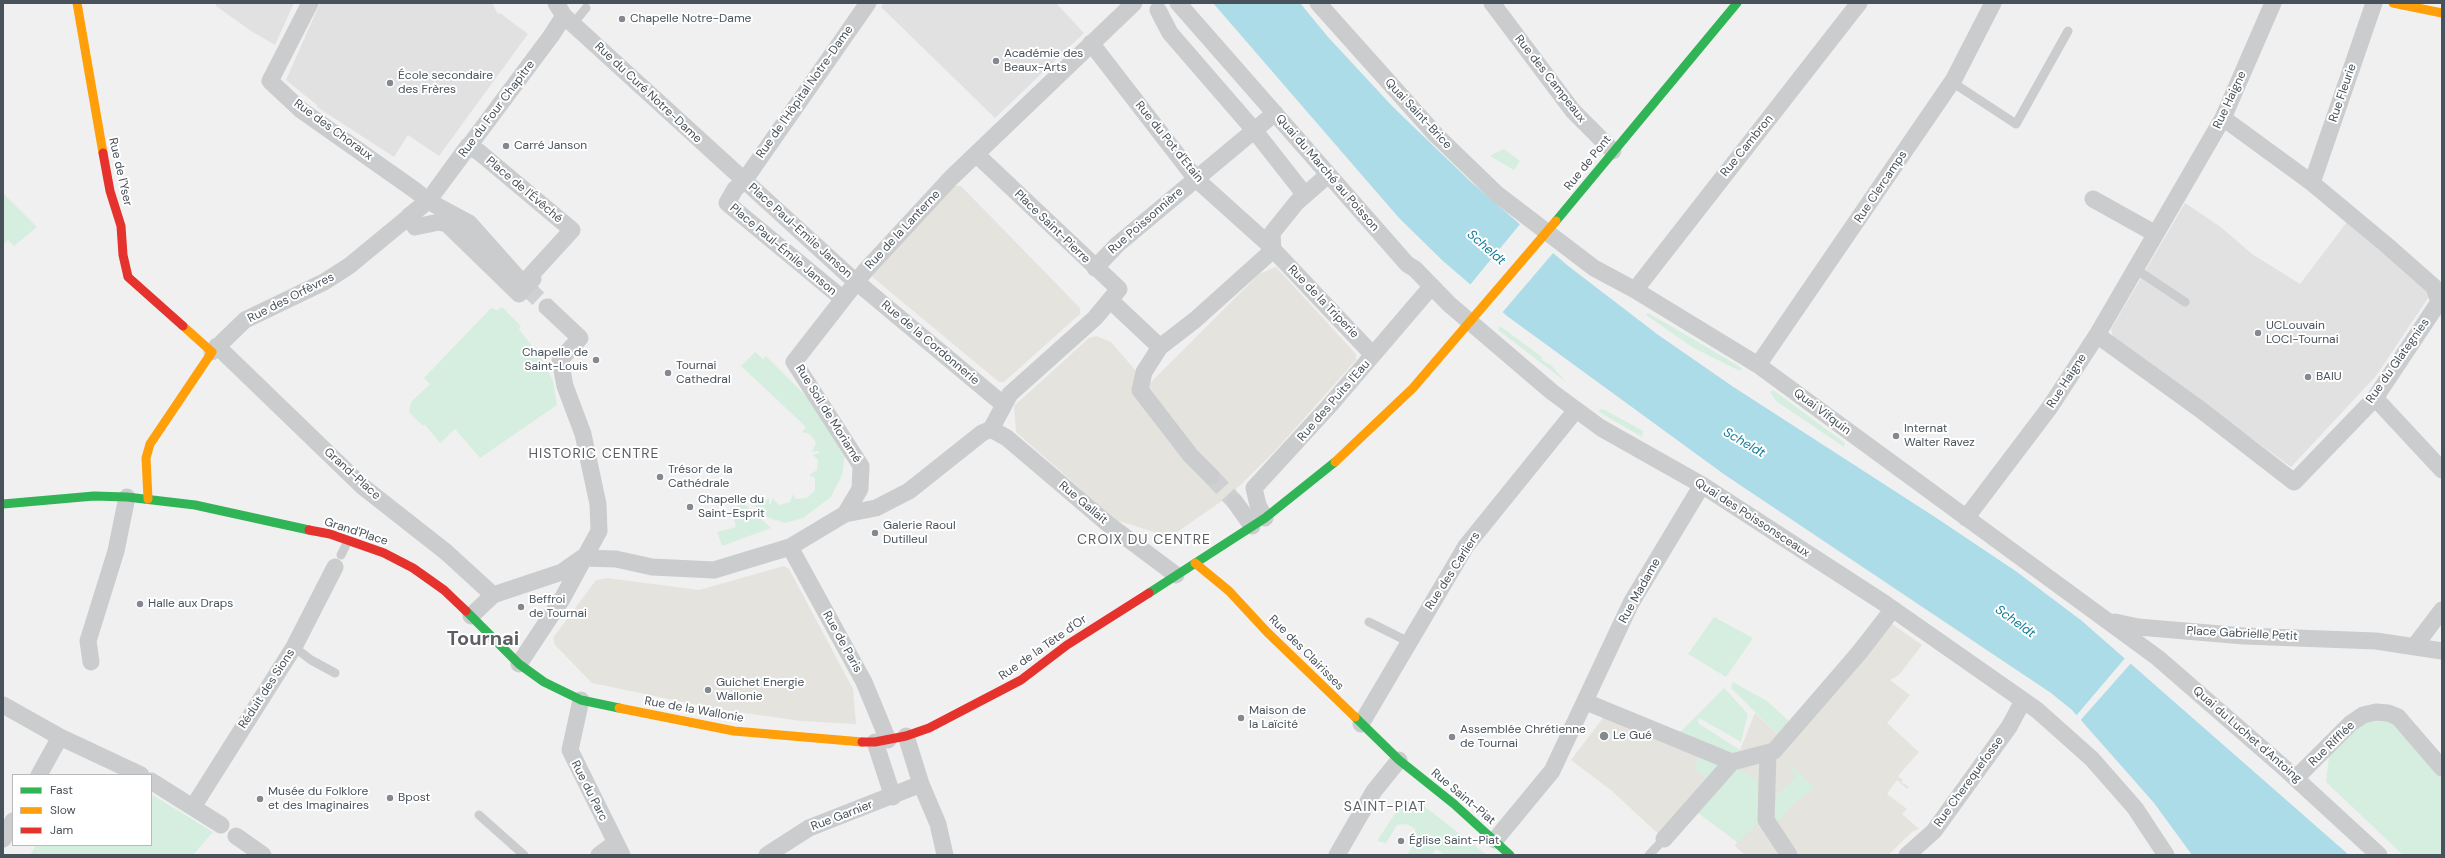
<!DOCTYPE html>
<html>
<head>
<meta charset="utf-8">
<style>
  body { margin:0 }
  #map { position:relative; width:2445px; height:858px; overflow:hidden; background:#f0f0f0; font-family:"DM Sans",sans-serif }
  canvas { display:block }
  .frame { position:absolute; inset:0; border:4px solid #48525b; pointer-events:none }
  .legend { position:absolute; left:12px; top:774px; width:140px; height:72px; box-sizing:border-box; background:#fff; border:1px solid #b6babd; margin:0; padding:5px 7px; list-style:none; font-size:12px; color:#48525b }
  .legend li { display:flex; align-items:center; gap:8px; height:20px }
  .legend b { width:20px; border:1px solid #b6babd }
</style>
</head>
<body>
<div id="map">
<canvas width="2445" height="858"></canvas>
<div class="frame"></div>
<ul class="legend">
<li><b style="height:5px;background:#30b455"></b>Fast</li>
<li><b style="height:5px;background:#ff9f0a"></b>Slow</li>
<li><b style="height:5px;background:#e5322d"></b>Jam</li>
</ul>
</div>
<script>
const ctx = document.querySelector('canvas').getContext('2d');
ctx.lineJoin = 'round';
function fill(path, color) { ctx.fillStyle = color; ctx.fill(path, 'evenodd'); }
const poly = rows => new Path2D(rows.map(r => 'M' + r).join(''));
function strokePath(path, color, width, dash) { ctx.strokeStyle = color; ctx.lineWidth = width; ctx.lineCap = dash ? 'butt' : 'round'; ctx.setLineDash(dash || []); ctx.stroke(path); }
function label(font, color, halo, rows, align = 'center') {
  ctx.font = font + ' "DM Sans",sans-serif'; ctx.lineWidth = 4; ctx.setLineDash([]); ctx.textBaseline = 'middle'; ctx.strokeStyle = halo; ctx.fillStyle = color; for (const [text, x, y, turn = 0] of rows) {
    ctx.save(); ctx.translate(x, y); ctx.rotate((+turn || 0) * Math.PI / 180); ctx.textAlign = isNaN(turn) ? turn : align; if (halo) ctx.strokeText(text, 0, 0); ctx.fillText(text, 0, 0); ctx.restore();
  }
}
const commercial = poly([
  [954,186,961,186,1080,308,1080,314,1004,382,999,382,870,275],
  [1276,267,1356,354,1356,360,1275,451,1229,496,1170,537,1116,520,1016,432,1014,406,1089,338,1096,336,1111,342,1148,385,1259,274],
  [784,566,789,569,853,689,856,724,801,721,717,709,592,683,555,645,553,638,596,580,607,578,699,590],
  [1879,615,1922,645,1899,675,1890,680,1910,695,1887,723,1919,752,1898,776,1903,780,1901,782,1909,787,1907,789,1897,780,1887,794,1907,809,1902,814,1919,829,1912,832,1888,855,1745,855,1735,846,1737,842,1696,811,1668,843,1612,791,1571,760,1606,714,1728,756,1740,750,1755,713,1778,735]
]);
const education = poly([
  [216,3,294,3,275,45,251,31,216,6],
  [320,3,492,3,498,14,500,13,528,34,439,156,408,135,394,157,317,107,317,105,286,80],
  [884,3,1056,3,1084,33,995,118,881,7],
  [2185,203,2222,228,2252,254,2300,284,2347,222,2430,295,2376,376,2291,467,2113,337,2111,329]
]);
const green = poly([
  [1504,149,1520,161,1514,170,1490,156],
  [3,193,37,227,14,246,8,240,3,244],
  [502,307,521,326,519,329,541,358,553,381,557,405,480,458,455,429,440,443,425,425,422,425,409,412,411,402,430,384,424,378,491,308,497,310],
  [1648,313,1681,332,1742,368,1740,371,1692,347,1646,315],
  [1500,326,1542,357,1542,360,1551,365,1566,382,1498,330],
  [755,352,763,359,766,356,807,397,845,454,842,475,831,497,803,518,785,523,769,518,750,502,761,503,769,498,769,504,771,504,772,498,779,505,790,502,793,494,796,499,807,498,815,490,815,478,809,475,817,470,818,460,813,455,819,453,818,451,812,452,816,443,810,434,802,432,806,427,741,366],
  [1773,390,1845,443,1844,447,1776,401,1770,392],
  [1600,409,1605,410,1643,431,1642,437,1599,412],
  [742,502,771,528,722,546,717,532,736,527,732,511],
  [1714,617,1753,638,1726,677,1688,654],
  [1733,682,1767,701,1790,722,1778,735,1731,688],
  [1724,688,1748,714,1741,742,1699,718,1698,723,1740,750,1728,756,1679,733],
  [2381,719,2393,724,2442,777,2442,855,2403,855,2326,782,2329,757,2339,743,2369,720],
  [1702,754,1721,762,1707,779,1696,770,1697,766,1695,764],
  [1789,764,1815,787,1792,805,1776,825,1774,812,1777,794,1796,777,1788,766],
  [1733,767,1757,779,1758,823,1738,842,1695,811],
  [151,794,213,832,193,855,30,855,36,845,151,845],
  [1417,801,1424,806,1487,855,1445,855,1436,849,1432,855,1407,855,1416,840,1415,829,1407,824,1397,825,1386,843,1377,841,1402,803]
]);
const water = poly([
  [1213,3,1300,3,1328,37,1393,107,1470,181,1567,265,1657,334,1732,386,1938,519,2017,572,2082,621,2349,855,2192,855,2154,803,2072,710,2051,693,1725,475,1507,316,1443,261,1399,218]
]);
const pier = poly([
  [1521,223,1554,252,1501,314,1469,286],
  [2126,657,2132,662,2079,722,2075,717]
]);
const streetTunnel = poly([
  [526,287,547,307],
  [1211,476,1235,502]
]);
const lane = poly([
  [573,24,586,8],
  [1954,79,1958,86,2016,124,2068,31],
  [2134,268,2185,302],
  [341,555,348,541],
  [1369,622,1409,642],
  [294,647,311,660,335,673],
  [479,815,524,855],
  [1649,855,1664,839]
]);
const street = poly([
  [310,3,270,81,301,110,416,191,428,201,469,223,526,287],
  [556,3,564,16,847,274,1004,405],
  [1178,3,1407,264,1415,269,1449,304,1552,392,1601,428,1702,485,1884,603,2037,710,2092,759,2135,808,2166,855],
  [1318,3,1436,135,1497,194,1594,268,1635,290,1758,365,2158,658,2281,765,2379,855],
  [1492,3,1573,111,1613,151],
  [1158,10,1170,33,1254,130,1305,195],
  [1091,43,1196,179,1266,242,1373,355],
  [468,146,479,152,572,230,530,276,533,279,519,294,447,224,439,222,415,227,409,216,428,201,468,146],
  [976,154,1119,289,1095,318,1010,394,991,429],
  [2312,183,2374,3],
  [2093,199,2154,233],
  [1273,250,1272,233,1297,202,1328,175],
  [1095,268,1118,244,1275,113],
  [1635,290,1859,3],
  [843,299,727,203,735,189,744,181,868,3],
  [1110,300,1160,347,1195,320,1273,250],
  [2097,335,2201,410,2294,482,2375,398,2439,302,2434,287,2384,243,2312,183,2223,118],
  [217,346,362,486,446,552,493,595],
  [1160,347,1144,372,1140,390,1191,456,1211,476],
  [212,352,245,320,324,282,349,266,428,201,551,36,564,16],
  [1758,365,1954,79,1993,3],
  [2375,398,2442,470],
  [991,429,1007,438,1108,524,1176,575],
  [1235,502,1252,526],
  [845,514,860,489,861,466,794,362,865,271,951,178,1134,3],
  [1265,518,1258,505,1254,488,1331,404,1431,287],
  [1966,518,2050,407,2097,335,2223,118,2273,3],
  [790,547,864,682,888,740],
  [471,616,493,595,562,572,582,558,616,559,652,567,714,570,790,547,845,514,876,508,909,491,982,433,991,429],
  [2115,622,2138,627,2244,636,2376,641,2442,651],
  [2414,647,2442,610],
  [91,662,88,641,116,551,127,497],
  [519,664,562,599,599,531,598,504,583,434,565,386,560,360,580,338,547,307],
  [581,700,570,750,622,855],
  [1586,702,1732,762],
  [3,705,60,737,141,775],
  [1361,724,1466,546,1576,410],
  [906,736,921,784,938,824,945,855],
  [875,742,893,797],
  [1768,753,1766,820,1789,855],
  [39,775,60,737],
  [2296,778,2350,724,2363,715,2376,712,2388,713,2398,717,2442,768],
  [151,781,221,825],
  [193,807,294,647,335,567],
  [236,836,263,855],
  [3,839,13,821],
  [1664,839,1732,762,1774,751,1859,653,1893,609],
  [1495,840,1552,771,1631,603,1702,485],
  [599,855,615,843],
  [767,855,809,828,921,784],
  [1337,855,1374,791,1399,760],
  [1907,855,1934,831,2009,727,2023,701]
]);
const fast = poly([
  [1556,221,1737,3],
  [3,504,94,496,127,497,195,505,309,530],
  [1149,593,1265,518,1335,462],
  [466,611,519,664,544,682,581,700,619,708],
  [1355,717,1399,760,1454,804,1510,855]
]);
const slow = poly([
  [77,3,103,153],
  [2393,3,2442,13],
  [1335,462,1413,388,1556,221],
  [148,499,146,458,150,444,212,352,183,326],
  [1195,563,1229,591,1267,632,1355,717],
  [619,708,734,731,862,742]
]);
const jam = poly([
  [103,153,110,191,121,226,123,255,128,277,183,326],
  [309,530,330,534,384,553,413,568,444,590,466,611],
  [862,742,875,742,906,736,929,728,1021,680,1067,645,1149,593]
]);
const markers = [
  [622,19,4,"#83898f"],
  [996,61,4,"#83898f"],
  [390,83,4,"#83898f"],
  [506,146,4,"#83898f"],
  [2258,333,4,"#83898f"],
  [596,360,4,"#83898f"],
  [668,373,4,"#83898f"],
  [2308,377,4,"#83898f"],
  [1896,436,4,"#83898f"],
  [660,477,4,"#83898f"],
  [690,507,4,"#83898f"],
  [875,533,4,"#83898f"],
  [140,604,4,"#83898f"],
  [521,607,4,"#83898f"],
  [708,690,4,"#83898f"],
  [1241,718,4,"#83898f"],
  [1604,736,5,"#83898f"],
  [1452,737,4,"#83898f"],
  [390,798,4,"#83898f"],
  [260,799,4,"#83898f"],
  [1401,841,4,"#83898f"]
];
const poiNames = [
  ["Chapelle Notre-Dame",630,19],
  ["Académie des",1004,54],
  ["Beaux-Arts",1004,68],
  ["École secondaire",398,76],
  ["des Frères",398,90],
  ["Carré Janson",514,146],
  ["UCLouvain",2266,326],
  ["LOCI-Tournai",2266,340],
  ["Chapelle de",588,353,"right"],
  ["Saint-Louis",588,367,"right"],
  ["Tournai",676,366],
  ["Cathedral",676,380],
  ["BAIU",2316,377],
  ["Internat",1904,429],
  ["Walter Ravez",1904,443],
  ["Trésor de la",668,470],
  ["Cathédrale",668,484],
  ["Chapelle du",698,500],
  ["Saint-Esprit",698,514],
  ["Galerie Raoul",883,526],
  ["Dutilleul",883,540],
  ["Beffroi",529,600],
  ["de Tournai",529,614],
  ["Halle aux Draps",148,604],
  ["Guichet Energie",716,683],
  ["Wallonie",716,697],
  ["Maison de",1249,711],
  ["la Laïcité",1249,725],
  ["Assemblée Chrétienne",1460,730],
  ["de Tournai",1460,744],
  ["Le Gué",1613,736],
  ["Musée du Folklore",268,792],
  ["et des Imaginaires",268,806],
  ["Bpost",398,798],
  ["Église Saint-Piat",1409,841]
];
const streetNames = [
  ["Rue des Campeaux",1550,79,52],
  ["Rue de l'Hôpital Notre-Dame",805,92,-55],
  ["Rue du Curé Notre-Dame",648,93,43],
  ["Rue Fleurie",2343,93,-71],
  ["Rue Haigne",2230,100,-65],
  ["Rue du Four Chapitre",497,109,-53],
  ["Quai Saint-Brice",1418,114,47],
  ["Rue des Choraux",333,130,36],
  ["Rue du Pot d'Etain",1169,142,51],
  ["Rue Cambron",1747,146,-51],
  ["Rue de Pont",1588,163,-51],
  ["Rue de l'Yser",120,172,77],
  ["Quai du Marché au Poisson",1327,173,49],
  ["Rue Clercamps",1881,187,-56],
  ["Place de l'Évêché",524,190,40],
  ["Rue Poissonnière",1146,221,-41],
  ["Place Saint-Pierre",1052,227,44],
  ["Rue de la Lanterne",903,230,-47],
  ["Place Paul-Emile Janson",800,231,42],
  ["Place Paul-Émile Janson",783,250,40],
  ["Rue des Orfèvres",291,298,-27],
  ["Rue de la Triperie",1323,302,46],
  ["Rue de la Cordonnerie",930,343,40],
  ["Rue du Glategnies",2398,361,-55],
  ["Rue Haigne",2067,381,-57],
  ["Rue des Puits l'Eau",1334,401,-49],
  ["Quai Vifquin",1822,412,37],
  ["Rue Soil de Moriamé",828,414,58],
  ["Grand-Place",352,474,42],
  ["Rue Gallait",1083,503,40],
  ["Quai des Poissonsceaux",1752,518,33],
  ["Grand'Place",356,532,18],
  ["Rue des Carliers",1453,571,-57],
  ["Rue Madame",1640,591,-61],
  ["Place Gabrielle Petit",2242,634,3],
  ["Rue de Paris",842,642,61],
  ["Rue de la Tête d'Or",1043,648,-35],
  ["Rue des Clairisses",1306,653,45],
  ["Réduit des Sions",267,689,-57],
  ["Rue de la Wallonie",694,710,10],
  ["Quai du Luchet d'Antoing",2247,735,41],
  ["Rue Rifflée",2332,744,-44],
  ["Rue Cherequefosse",1969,782,-54],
  ["Rue du Parc",589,791,63],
  ["Rue Saint-Piat",1463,797,40],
  ["Rue Garnier",842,816,-21]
];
const waterNames = [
  ["Scheldt",1486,248,41],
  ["Scheldt",1744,443,30],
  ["Scheldt",2015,622,36]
];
const quarterNames = [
  ["HISTORIC CENTRE",594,454],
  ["CROIX DU CENTRE",1144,540],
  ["SAINT-PIAT",1385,807]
];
const townNames = [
  ["Tournai",483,640]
];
fill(commercial, '#e5e3de');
fill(education, '#e2e1e1');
fill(green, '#d6eedf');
fill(water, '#addce9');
fill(pier, '#f0f0f0');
strokePath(streetTunnel, '#ced0d2', 17, [17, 8]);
strokePath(lane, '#caccce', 9);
strokePath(street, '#caccce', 17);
strokePath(fast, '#30b455', 9);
strokePath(slow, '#ff9f0a', 9);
strokePath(jam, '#e5322d', 9);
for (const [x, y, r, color] of markers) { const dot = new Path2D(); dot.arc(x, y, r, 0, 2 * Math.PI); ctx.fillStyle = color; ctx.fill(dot); strokePath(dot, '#fff', 1.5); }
label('12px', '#48525b', '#fff', poiNames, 'left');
label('12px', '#48525b', '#fff', streetNames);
label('italic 13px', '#167c98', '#fff', waterNames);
ctx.letterSpacing = '1px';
label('14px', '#5c5f63', '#fff', quarterNames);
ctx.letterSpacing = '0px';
label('bold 20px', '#5c5f63', '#fff', townNames);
</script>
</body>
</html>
